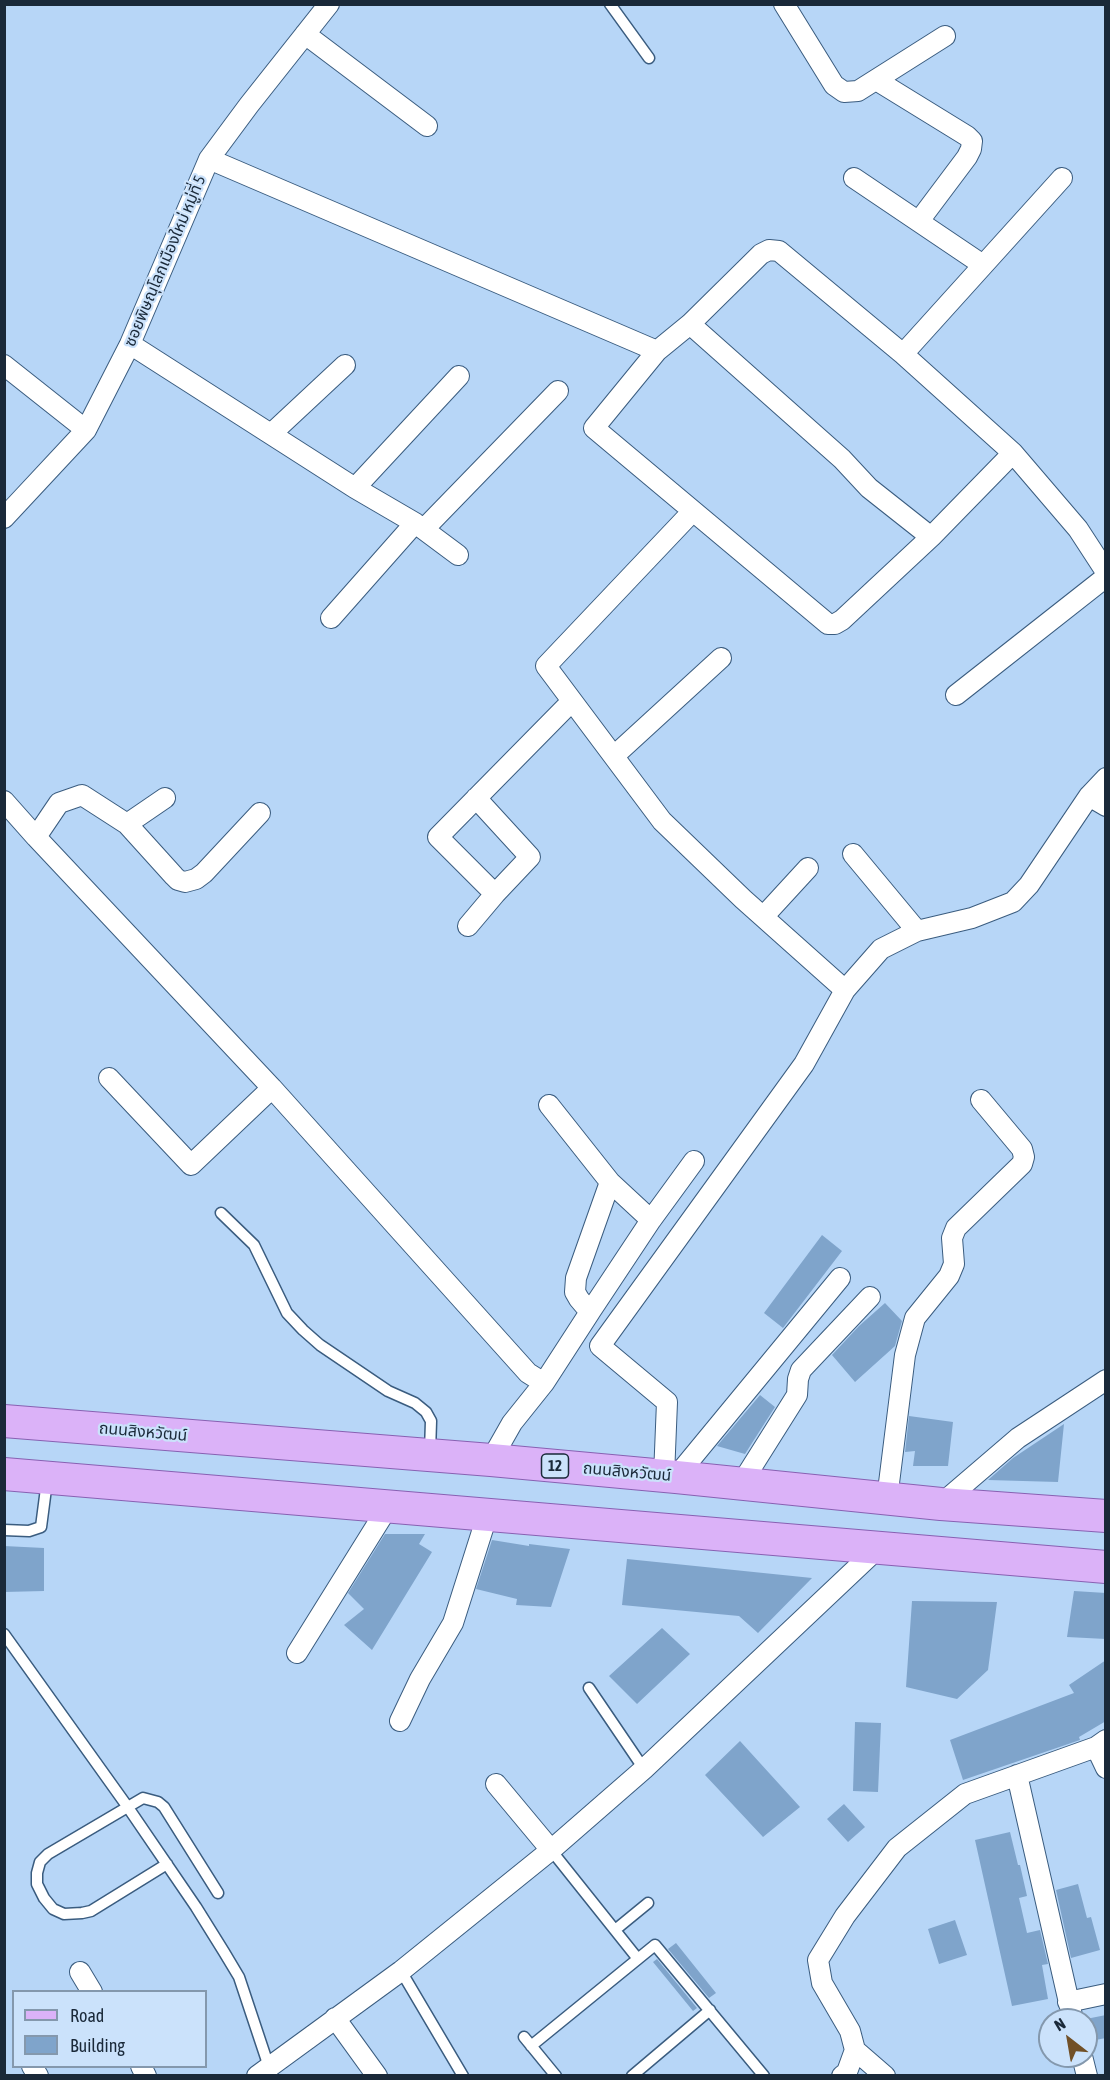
<!DOCTYPE html>
<html>
<head>
<meta charset="utf-8">
<style>
  body { margin:0 }
  #map { position:relative; width:1110px; height:2080px; overflow:hidden; background:#b7d6f7; font-family:"Asap Condensed",sans-serif }
  canvas { display:block }
  .frame { position:absolute; inset:0; border:6px solid #1a2939; pointer-events:none }
  .legend { position:absolute; left:12px; top:1990px; width:195px; height:78px; box-sizing:border-box; background:#cbe2fb; border:2px solid #8498ad; margin:0; padding:8px 10px; list-style:none; font-size:18px; color:#1a2939 }
  .legend li { display:flex; align-items:center; gap:12px; height:30px }
  .legend b { width:30px; border:2px solid #8498ad }
  .north { position:absolute; left:1038px; top:2008px; width:60px; height:60px; box-sizing:border-box; background:#cbe2fb; border:2px solid #8498ad; border-radius:50%; rotate:329deg; font-size:16px; font-weight:700; line-height:24px; text-align:center; color:#1a2939 }
  .north::after { content:''; display:block; margin:auto; width:21px; height:27px; background:#715027; clip-path:polygon(50% 0,100% 100%,50% 72%,0 100%) }
</style>
</head>
<body>
<div id="map">
<canvas width="1110" height="2080"></canvas>
<div class="frame"></div>
<ul class="legend">
<li><b style="height:8px;background:#dbb2f8"></b>Road</li>
<li><b style="height:16px;background:#7fa4cb"></b>Building</li>
</ul>
<div class="north">N</div>
</div>
<script>
const ctx = document.querySelector('canvas').getContext('2d');
ctx.lineJoin = 'round';
function fill(path, color) { ctx.fillStyle = color; ctx.fill(path, 'evenodd'); }
const poly = rows => new Path2D(rows.map(r => 'M' + r).join(''));
function strokePath(path, color, width, dash) { ctx.strokeStyle = color; ctx.lineWidth = width; ctx.lineCap = dash ? 'butt' : 'round'; ctx.setLineDash(dash || []); ctx.stroke(path); }
function label(font, color, halo, rows, align = 'center') {
  ctx.font = font + ' "Asap Condensed","Noto Sans Thai",sans-serif'; ctx.lineWidth = 4.5; ctx.setLineDash([]); ctx.textBaseline = 'middle'; ctx.strokeStyle = halo; ctx.fillStyle = color; for (const [text, x, y, turn = 0] of rows) {
    ctx.save(); ctx.translate(x, y); ctx.rotate((+turn || 0) * Math.PI / 180); ctx.textAlign = isNaN(turn) ? turn : align; if (halo) ctx.strokeText(text, 0, 0); ctx.fillText(text, 0, 0); ctx.restore();
  }
}
const building = poly([
  [822,1235,842,1251,783,1328,764,1313],
  [885,1303,902,1321,895,1346,855,1382,832,1355,859,1326],
  [760,1395,775,1407,745,1454,717,1446],
  [909,1416,953,1422,948,1466,913,1466,915,1451,905,1452],
  [1064,1424,1058,1482,988,1480,1013,1458],
  [385,1534,425,1534,419,1544,432,1552,372,1650,344,1625,364,1609,348,1593],
  [492,1540,529,1546,529,1544,570,1549,551,1607,516,1605,517,1599,476,1589],
  [4,1546,44,1548,44,1591,4,1592],
  [627,1559,812,1578,758,1633,739,1616,622,1605],
  [1074,1591,1106,1593,1106,1639,1067,1637],
  [912,1601,997,1602,988,1670,957,1699,906,1687],
  [662,1628,690,1654,637,1704,609,1676],
  [1106,1660,1106,1721,1079,1737,1080,1740,963,1780,950,1740,1074,1693,1069,1685],
  [855,1722,881,1723,878,1792,853,1791],
  [740,1741,800,1807,763,1837,705,1775],
  [844,1804,865,1827,848,1842,827,1819],
  [1010,1832,1018,1865,1020,1865,1027,1896,1019,1898,1027,1933,1040,1930,1048,1964,1042,1965,1048,1999,1012,2006,975,1840],
  [1078,1884,1087,1918,1091,1917,1100,1950,1071,1958,1056,1890],
  [955,1920,967,1955,939,1964,928,1929],
  [676,1943,716,1993,709,1998,668,1949],
  [657,1959,697,2008,693,2011,653,1962],
  [1106,2015,1106,2038,1090,2041,1086,2019]
]);
const lane = poly([
  [610,4,649,58],
  [221,1213,254,1245,287,1313,303,1330,320,1345,388,1391,415,1403,426,1412,431,1421,430,1452],
  [4,1530,29,1531,41,1527,47,1481],
  [4,1634,127,1806,196,1907,224,1952,239,1977,269,2067],
  [589,1688,644,1769],
  [551,1850,638,1959],
  [167,1864,91,1911,82,1913,64,1914,53,1909,44,1898,37,1884,37,1873,40,1862,48,1854,143,1798,158,1802,164,1807,218,1893],
  [615,1930,648,1903],
  [401,1971,463,2076],
  [524,2037,556,2076],
  [531,2046,655,1945,764,2076],
  [632,2076,710,2010]
]);
const street = poly([
  [784,4,834,85,844,92,858,91,945,36],
  [305,34,427,126],
  [876,80,967,136,972,141,971,149,967,157,919,221],
  [209,159,657,351,690,324,761,254,769,250,779,251,903,354,1013,453,1078,529,1106,572],
  [854,178,983,265],
  [690,324,842,459,869,488,931,537],
  [130,344,355,488,415,523,458,555],
  [657,351,594,428,828,624,835,624,842,620,931,537,1013,453],
  [903,354,1062,178],
  [4,365,86,430],
  [271,434,345,365],
  [355,488,459,376],
  [692,512,546,666,662,821,743,899,845,990],
  [4,518,86,430,130,344,209,159,249,105,329,4],
  [424,529,558,391],
  [331,618,415,523],
  [956,695,1106,577],
  [614,756,721,658],
  [1089,796,1106,806],
  [165,798,127,824,82,795,59,803,36,837,272,1088,528,1373,544,1383,512,1423,491,1460],
  [476,798,530,857,495,894],
  [4,801,36,837],
  [127,824,174,876,178,880,185,882,196,879,204,873,260,813],
  [853,854,917,931],
  [763,917,808,868],
  [468,926,495,894,438,837,572,701],
  [109,1078,191,1165,272,1088],
  [610,1182,651,1220],
  [590,1312,651,1220,694,1161],
  [544,1383,590,1312,579,1299,575,1292,576,1278,610,1182,549,1105],
  [664,1476,667,1402,600,1346,804,1064,845,990,881,949,917,931,972,918,1013,902,1029,885,1089,796,1106,778],
  [676,1477,840,1278],
  [741,1484,797,1395,798,1379,801,1370,870,1297],
  [887,1499,905,1355,915,1318,949,1276,954,1264,952,1238,956,1228,1022,1164,1024,1157,1022,1149,981,1100],
  [941,1504,1018,1438,1106,1380],
  [297,1653,388,1507],
  [400,1721,420,1679,453,1623,487,1516],
  [1096,1747,1106,1768],
  [1017,1775,1073,2020],
  [496,1784,551,1850],
  [80,1972,92,1992],
  [1068,2002,1106,1994],
  [335,2018,377,2076],
  [855,2050,885,2076],
  [1082,2056,1087,2076],
  [32,2066,38,2076],
  [141,2066,146,2076],
  [257,2076,401,1971,551,1850,644,1769,877,1549],
  [842,2076,847,2072,855,2050,850,2031,822,1983,818,1960,845,1916,897,1848,965,1794,1096,1747,1106,1740]
]);
const primary = poly([
  [4,1421,491,1460,676,1477,941,1504,1106,1516],
  [4,1474,1106,1567]
]);
const shields = [
  [555,1466,27]
];
const shieldNames = [
  ["12",555,1466]
];
const streetNames = [
  ["ซอยพิษณุโลกเมืองใหม่ หมู่ที่ 5",165,261,-67],
  ["ถนนสิงหวัฒน์",143,1432,5],
  ["ถนนสิงหวัฒน์",627,1472,5]
];
fill(building, '#7fa4cb');
strokePath(lane, '#3a5c7f', 13);
strokePath(street, '#3a5c7f', 22);
strokePath(primary, '#8861b2', 34);
strokePath(lane, '#fff', 10);
strokePath(street, '#fff', 20);
strokePath(primary, '#dbb2f8', 32);
for (const [x, y, w] of shields) { const box = new Path2D(); box.roundRect(x - w / 2, y - 12, w, 24, 4.5); ctx.fillStyle = '#cbe2fb'; ctx.fill(box); strokePath(box, '#1a2939', 1.5); }
label('bold 15px', '#1a2939', null, shieldNames);
label('16px', '#1a2939', '#cbe2fb', streetNames);
</script>
</body>
</html>
